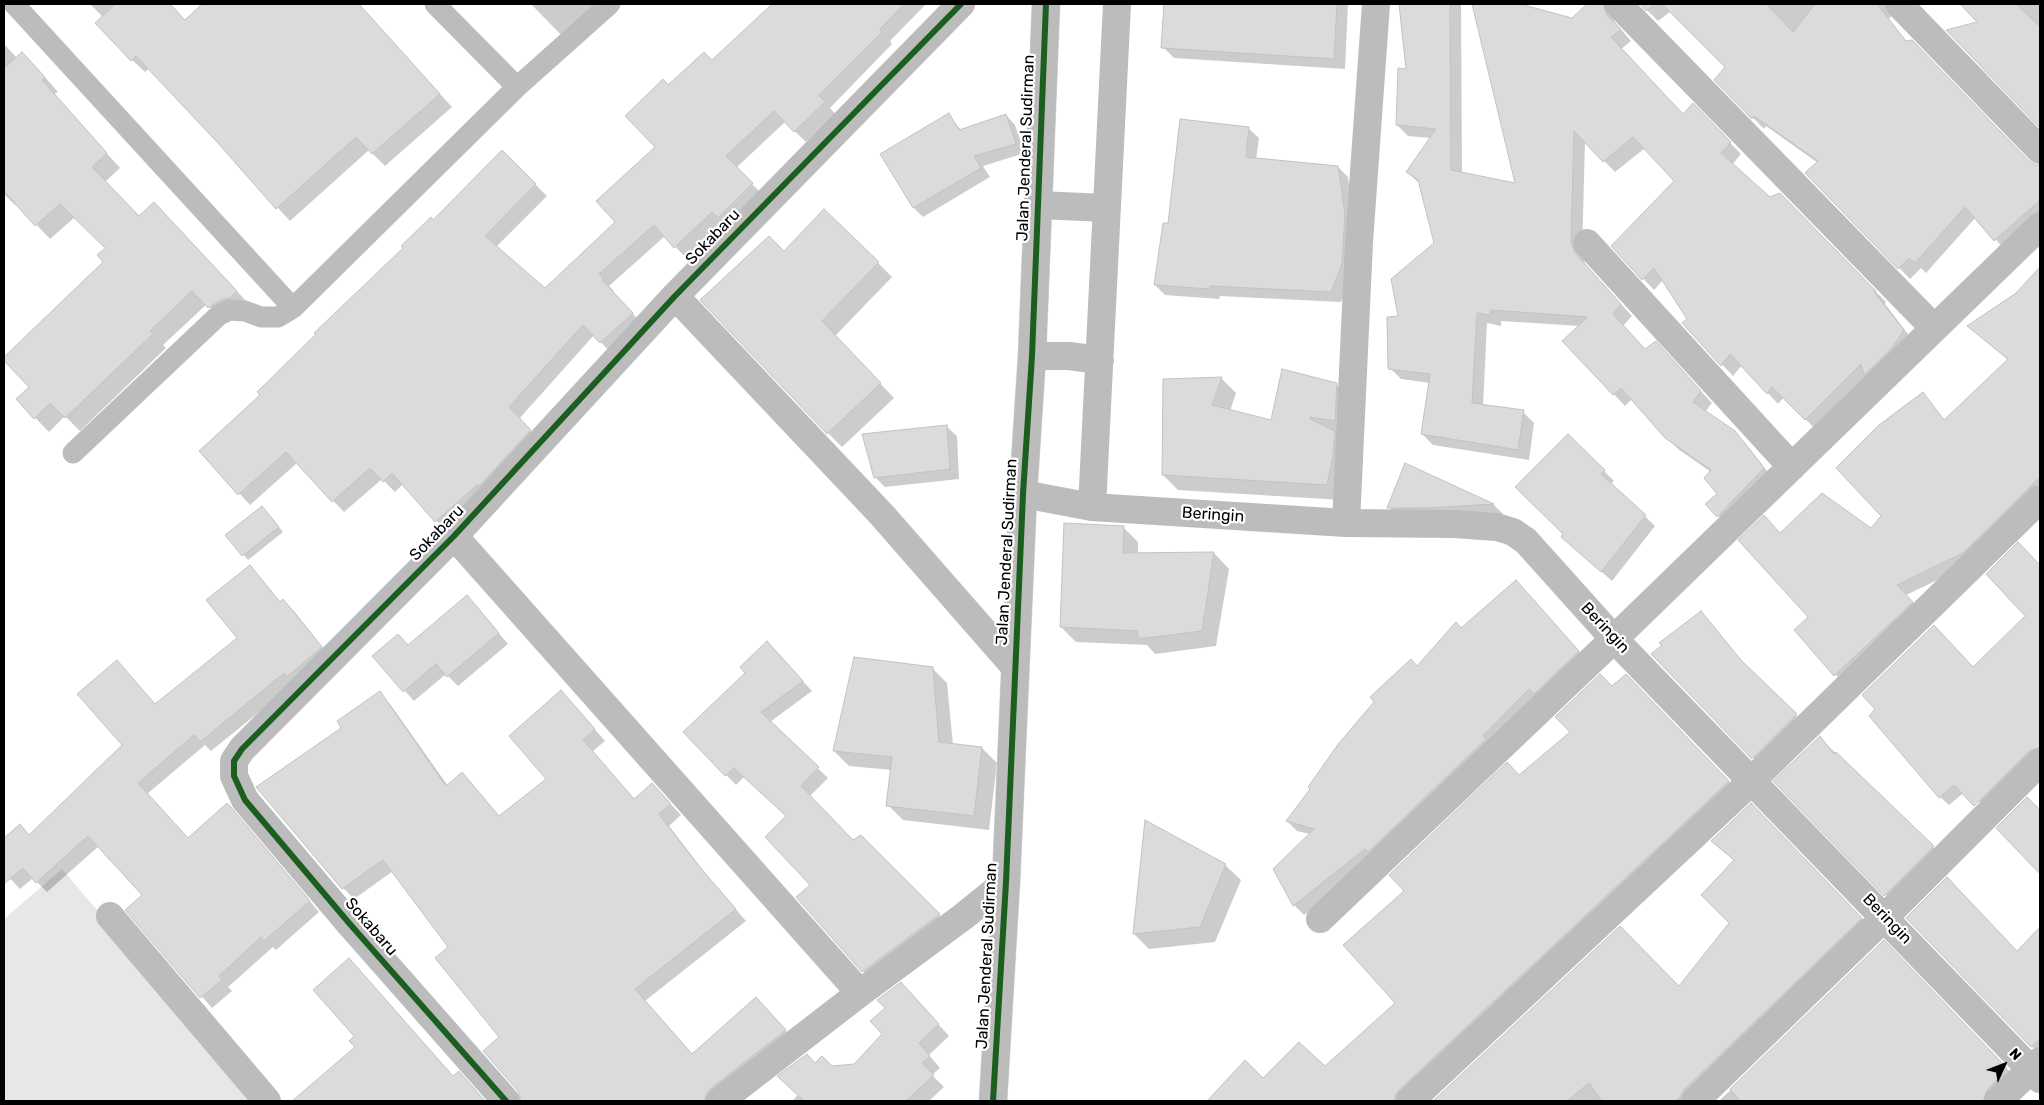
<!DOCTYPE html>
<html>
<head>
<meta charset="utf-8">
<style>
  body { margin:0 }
  #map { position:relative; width:2044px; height:1105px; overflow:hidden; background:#fff; font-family:Rubik,sans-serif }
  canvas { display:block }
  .frame { position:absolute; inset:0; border:5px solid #000; pointer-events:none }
  .north { position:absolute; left:1979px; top:1040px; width:50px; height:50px; -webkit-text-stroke:4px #fff; paint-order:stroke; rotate:47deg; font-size:14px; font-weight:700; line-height:20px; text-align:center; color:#000 }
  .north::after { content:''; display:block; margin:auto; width:18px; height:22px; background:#000; clip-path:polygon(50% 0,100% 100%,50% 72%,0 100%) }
</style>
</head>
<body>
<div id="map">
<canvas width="2044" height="1105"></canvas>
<div class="frame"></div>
<div class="north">N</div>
</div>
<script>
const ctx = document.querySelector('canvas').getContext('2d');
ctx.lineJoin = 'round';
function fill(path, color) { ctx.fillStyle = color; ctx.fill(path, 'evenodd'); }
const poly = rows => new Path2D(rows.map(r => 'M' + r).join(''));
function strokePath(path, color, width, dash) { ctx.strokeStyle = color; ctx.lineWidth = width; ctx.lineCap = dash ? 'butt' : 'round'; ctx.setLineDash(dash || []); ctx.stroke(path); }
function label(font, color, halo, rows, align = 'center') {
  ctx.font = font + ' Rubik,sans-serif'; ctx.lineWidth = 4.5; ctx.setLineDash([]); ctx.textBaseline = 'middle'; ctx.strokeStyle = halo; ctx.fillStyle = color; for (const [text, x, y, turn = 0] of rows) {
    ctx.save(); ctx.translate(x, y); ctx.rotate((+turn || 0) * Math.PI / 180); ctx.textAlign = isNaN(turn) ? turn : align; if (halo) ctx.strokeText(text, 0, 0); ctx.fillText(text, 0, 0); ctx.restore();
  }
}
const green = poly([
  [62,869,260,1101,4,1101,4,919]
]);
const shadow = poly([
  [90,4,169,4,186,21,204,4,358,4,452,107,385,166,369,150,290,221,149,68,145,72,132,60,103,17],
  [531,4,600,4,567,41],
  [773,4,926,4,890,41,892,44,830,108,835,114,806,142,785,122,736,168,763,195,730,228,724,223,686,258,665,236,609,286,614,291,613,292,643,325,612,354,594,335,519,419,541,442,447,532,403,484,395,492,382,479,344,512,297,463,250,505,200,451,262,396,502,152,547,196,496,247,545,289,617,222,656,147,669,87,712,61],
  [1165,4,1348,4,1345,69,1174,58,1163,47],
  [1400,4,1461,4,1462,174,1516,185,1473,4,1515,4,1572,19,1589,4,1618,4,1613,12,1614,21,1631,41,1621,49,1684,116,1704,116,1741,154,1732,165,1770,199,1780,194,1886,302,1885,304,1914,342,1817,431,1784,397,1778,404,1742,365,1733,376,1683,323,1689,319,1663,280,1654,290,1613,246,1675,181,1645,148,1615,172,1585,141,1582,255,1586,266,1632,316,1623,326,1645,350,1667,354,1712,403,1705,412,1734,432,1746,444,1774,480,1729,527,1707,504,1719,494,1711,472,1678,449,1632,399,1625,406,1564,341,1580,326,1501,321,1501,326,1487,323,1483,406,1523,412,1534,423,1529,460,1433,445,1422,434,1430,383,1401,379,1390,368,1400,318,1435,244,1420,184,1407,172,1431,138,1408,136,1397,125,1407,71],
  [1641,4,1899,4,1895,14,1823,65,2036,166,2040,166,2040,221,2006,251,1976,217,1926,273,1921,268,1910,279,1807,173,1818,163,1766,126,1764,129,1716,80,1727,67,1670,12,1658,21],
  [1962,4,2040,4,2040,126,1948,31,1980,22],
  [4,44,17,58,36,67,58,92,54,94,120,168,105,182,140,217,167,218,250,305,223,321,207,304,163,345,166,348,80,431,65,416,49,432,18,400,31,387,4,359,105,262,106,248,75,217,50,239,17,204,15,205,4,194],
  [948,115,961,130,1006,115,1015,125,1025,153,983,166,990,177,923,217,914,208],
  [1248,128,1259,138,1256,160,1338,167,1348,177,1355,225,1352,275,1341,302,1220,296,1219,299,1165,295,1155,285,1170,224],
  [784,253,878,263,892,277,835,336,894,398,842,447,828,433],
  [2040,269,2040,498,1973,563,1906,595,1922,613,1846,686,1796,630,1810,617,1781,534,1871,529,1883,516,1923,394,1945,421,2008,360,1969,326,2017,294],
  [1221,378,1236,393,1230,411,1272,422,1336,384,1351,399,1350,436,1335,433,1349,447,1342,500,1178,490,1163,475],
  [946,426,957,436,959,479,885,487,875,477],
  [1568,435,1614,481,1611,484,1655,526,1612,581,1562,537,1565,534],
  [1406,465,1494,505,1503,514,1440,518,1399,517,1389,507],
  [267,512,283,532,248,560,227,536],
  [1123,527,1138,542,1138,554,1214,553,1229,569,1216,646,1155,654,1147,645,1076,642,1061,627],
  [2029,554,2040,566,2040,761,1989,812,1968,789,1949,805,1938,795,1974,669,2027,616],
  [250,567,281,603,283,601,294,611,331,658,295,683,211,751,205,745,147,794,188,839,230,807,319,912,276,950,273,947,228,987,232,991,212,1008,127,910,144,895,99,846,47,892,33,878,20,889,4,872,4,840,20,826,30,836,123,745,155,705,238,639],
  [1516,581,1588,661,1376,859,1304,915,1294,905,1275,869,1310,834,1297,831,1287,821,1418,668],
  [477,607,508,644,458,686,446,674,414,701,374,656,409,646],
  [1701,612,1749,670,1806,725,1763,768,1652,654],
  [777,653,812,691,770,722,828,778,810,796,854,842,861,836,949,925,873,981,863,971,812,885,788,817,745,776,736,785,684,732],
  [932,668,947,683,953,745,982,748,997,763,989,830,903,820,888,805,892,770,849,766,834,751],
  [1626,676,1739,792,1409,1101,1208,1101,1245,1062,1263,1079,1325,1068,1397,1003,1406,891,1519,776,1571,732,1612,688],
  [379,693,390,704,448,786,462,774,500,817,548,779,572,703,605,741,593,751,635,800,663,796,681,815,669,826,709,878,746,921,645,1001,693,1055,756,998,796,1042,720,1101,522,1101,522,1097,501,1037,450,947,393,871,354,899,334,879,343,728],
  [1820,738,1943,857,1895,905,1775,781],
  [2027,798,2040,811,2040,869,2001,825],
  [1751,805,1872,929,1694,1101,1434,1101,1620,927,1679,988,1731,923,1735,861,1724,851],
  [1225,865,1241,880,1215,942,1149,949,1134,934],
  [1908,918,2017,952,2035,945,2040,950,2040,1055],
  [1884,942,2017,1079,1997,1101,1719,1101],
  [349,960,453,1077,470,1084,485,1101,312,1101,305,1092,357,1047],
  [901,983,949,1036,929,1055,940,1068,932,1075,944,1087,929,1101,792,1101,798,1095,816,1064,831,1067,854,1065,884,1034,886,1008]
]);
const building = poly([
  [115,4,170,4,185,20,202,4,359,4,440,94,372,154,356,137,276,209,216,141,136,56,131,61,95,23,115,4],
  [772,4,904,4,880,29,882,32,819,95,825,102,794,132,774,111,726,156,753,183,718,218,712,212,674,248,654,225,599,274,604,279,602,280,633,313,600,343,583,325,509,407,531,430,479,486,477,485,435,522,392,473,383,482,370,468,332,502,286,452,238,495,199,451,260,395,257,392,316,334,314,333,403,248,401,246,431,217,433,220,502,150,536,184,485,236,545,288,615,222,596,201,655,147,625,116,663,79,668,85,704,52,712,60,772,4],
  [1164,4,1337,4,1334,59,1161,48,1164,4],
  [1399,4,1450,4,1451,170,1515,183,1472,4,1520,4,1572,18,1587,4,1603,4,1607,15,1621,30,1611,37,1683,114,1693,103,1731,142,1721,153,1770,197,1780,193,1876,291,1874,292,1904,330,1891,349,1864,375,1861,364,1805,420,1772,387,1767,394,1730,354,1721,366,1682,323,1687,319,1654,268,1642,280,1611,246,1674,181,1633,137,1603,162,1574,131,1571,243,1575,253,1621,304,1613,314,1645,349,1656,341,1701,391,1693,402,1735,431,1764,468,1717,517,1705,504,1717,494,1704,478,1711,470,1665,438,1621,388,1613,395,1562,341,1588,317,1491,310,1490,315,1477,313,1472,403,1524,410,1518,450,1421,434,1430,374,1388,369,1387,317,1398,316,1391,279,1434,243,1418,180,1406,172,1436,129,1396,125,1398,68,1406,69,1399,4],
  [1640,4,1655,4,1646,11,1640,4],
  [1662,4,1766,4,1793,32,1815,4,1877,4,1906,41,1912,40,2029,161,2035,165,2040,165,2040,200,1994,241,1965,207,1915,263,1909,258,1898,269,1805,173,1818,161,1754,116,1752,119,1714,80,1725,67,1662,4],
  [1960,4,2016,4,2040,27,2040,128,1946,30,1977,22,1960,4],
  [22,52,45,77,42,80,107,153,92,167,139,216,154,202,237,291,230,298,223,299,208,308,192,291,150,331,153,334,65,418,50,403,34,419,16,399,29,387,4,361,4,357,103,262,97,255,105,248,60,204,35,226,4,191,4,68,22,52],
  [949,113,959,130,1006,114,1016,144,974,156,981,168,913,208,880,154,949,113],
  [1180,119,1249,127,1246,157,1338,166,1345,214,1342,264,1331,292,1210,286,1209,289,1154,285,1163,223,1168,223,1180,119],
  [824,209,879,262,822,321,881,383,827,434,700,300,769,236,784,251,824,209],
  [2040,267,2040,477,1963,553,1897,585,1913,602,1834,676,1794,630,1808,617,1738,540,1764,515,1780,533,1822,493,1871,528,1881,516,1836,468,1879,425,1923,392,1944,420,2008,359,1967,326,2016,293,2040,267],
  [1282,369,1337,383,1335,421,1310,417,1310,419,1335,431,1333,456,1327,485,1162,475,1163,379,1222,377,1212,405,1271,420,1282,369],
  [947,425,950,469,874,478,862,434,947,425],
  [1568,434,1605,470,1601,474,1646,515,1601,572,1561,537,1563,534,1515,487,1568,434],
  [1405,463,1431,475,1494,504,1429,508,1387,508,1405,463],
  [262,506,279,527,242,556,225,535,262,506],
  [1064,523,1124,526,1123,553,1214,552,1202,631,1139,639,1137,631,1060,627,1064,523],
  [2018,542,2040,565,2040,747,2029,751,1974,806,1954,785,1939,798,1869,716,1875,709,1862,695,1934,625,1973,667,2025,616,1986,574,2018,542],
  [250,565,280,602,283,599,322,647,287,677,284,673,200,742,194,735,138,783,188,838,227,803,230,806,310,901,264,941,261,937,219,976,222,980,200,998,125,910,142,895,88,836,36,883,23,868,4,884,4,838,20,824,29,835,122,745,77,694,117,660,155,704,237,638,206,600,250,565],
  [1516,580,1579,651,1534,694,1529,689,1483,736,1486,739,1368,852,1365,849,1293,906,1273,869,1314,829,1286,821,1310,789,1308,787,1339,743,1374,702,1370,697,1411,659,1417,666,1456,622,1461,628,1516,580],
  [467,595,499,633,447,677,436,664,403,692,372,656,398,634,408,645,467,595],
  [1701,611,1741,660,1797,714,1752,759,1651,654,1662,645,1659,643,1701,611],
  [767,641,803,681,761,712,819,767,801,786,853,840,861,835,940,914,862,972,796,897,810,885,765,837,786,816,734,768,725,776,683,732,745,673,740,667,767,641],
  [854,657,933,667,939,742,982,747,974,816,886,806,892,757,833,751,854,657],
  [1600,674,1612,686,1626,674,1729,781,1399,1090,1395,1096,1395,1101,1207,1101,1245,1060,1263,1078,1299,1042,1325,1066,1395,1003,1343,945,1404,891,1389,875,1507,762,1519,775,1570,732,1555,717,1600,674],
  [561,690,595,729,583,740,634,799,652,783,671,804,659,814,698,865,736,909,635,989,692,1054,756,997,786,1030,710,1089,706,1095,705,1101,521,1101,518,1091,483,1051,499,1037,435,958,448,947,383,860,342,889,256,787,341,728,337,721,380,691,446,786,462,772,499,816,546,779,509,736,561,690],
  [1820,736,1834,754,1836,752,1934,846,1884,896,1773,781,1820,736],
  [2027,797,2040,810,2040,874,1996,828,2027,797],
  [1751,803,1862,918,1684,1090,1680,1097,1675,1101,1602,1101,1589,1083,1567,1101,1433,1101,1620,926,1679,986,1729,923,1701,895,1734,860,1711,841,1751,803],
  [1145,820,1226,864,1200,927,1133,934,1145,820],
  [1947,877,2017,951,2040,927,2040,1039,2031,1047,1906,918,1947,877],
  [1884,940,2007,1068,2004,1071,2004,1073,1987,1090,1983,1101,1740,1101,1730,1089,1884,940],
  [349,958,453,1076,459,1071,485,1101,292,1101,355,1047,349,1041,354,1036,313,990,349,958],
  [901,982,939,1024,919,1043,930,1056,922,1063,934,1075,906,1101,804,1101,777,1076,807,1054,815,1063,822,1056,832,1066,854,1064,882,1034,870,1021,885,1008,877,1000,901,982]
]);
const service = poly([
  [14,4,293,308],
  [435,4,517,87],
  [73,453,219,315,229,310,245,311,261,317,278,317,293,308,517,87,610,4]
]);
const minor = poly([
  [1618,4,1934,328],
  [1899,4,2040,150],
  [1038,205,1107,208],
  [1587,243,1792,467],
  [675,296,882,515,1015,667],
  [1032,356,1069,356,1100,360],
  [1023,494,1092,507,1346,523,1454,524,1497,527,1513,532,1526,541,1614,639,2040,1079],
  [1092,507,1117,4],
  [1346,523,1359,242,1376,4],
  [454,536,860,993],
  [110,916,267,1101],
  [1320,919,1614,639,2040,226],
  [506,1101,349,923,245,800,234,776,234,761,242,749,454,536,675,296,961,4],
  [720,1101,860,993,964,916,1006,882],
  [1410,1101,1738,794,2040,499],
  [1695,1101,1885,917,2040,762],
  [1998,1101,2040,1061]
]);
const primary = poly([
  [993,1101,1006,882,1023,494,1032,356,1046,4]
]);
const cycleway = poly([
  [506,1101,349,923,245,800,234,776,234,761,242,749,454,536,675,296,961,4],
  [993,1101,1006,882,1023,494,1032,356,1046,4]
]);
const streetNames = [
  ["Jalan Jenderal Sudirman",1026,148,-88],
  ["Sokabaru",713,237,-46],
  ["Beringin",1213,515,4],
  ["Sokabaru",437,533,-46],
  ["Jalan Jenderal Sudirman",1007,552,-87],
  ["Beringin",1605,628,47],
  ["Beringin",1887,919,46],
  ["Sokabaru",371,927,49],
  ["Jalan Jenderal Sudirman",987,956,-87]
];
fill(green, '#e7e7e7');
fill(shadow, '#0003');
fill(building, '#dbdbdb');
strokePath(building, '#c2c2c2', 1);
strokePath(primary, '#dbdbdb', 29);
strokePath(service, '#bcbcbc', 21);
strokePath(minor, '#bcbcbc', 28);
strokePath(primary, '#bcbcbc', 28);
strokePath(cycleway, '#1b5e20', 6);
label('16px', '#000', '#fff', streetNames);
</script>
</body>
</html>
